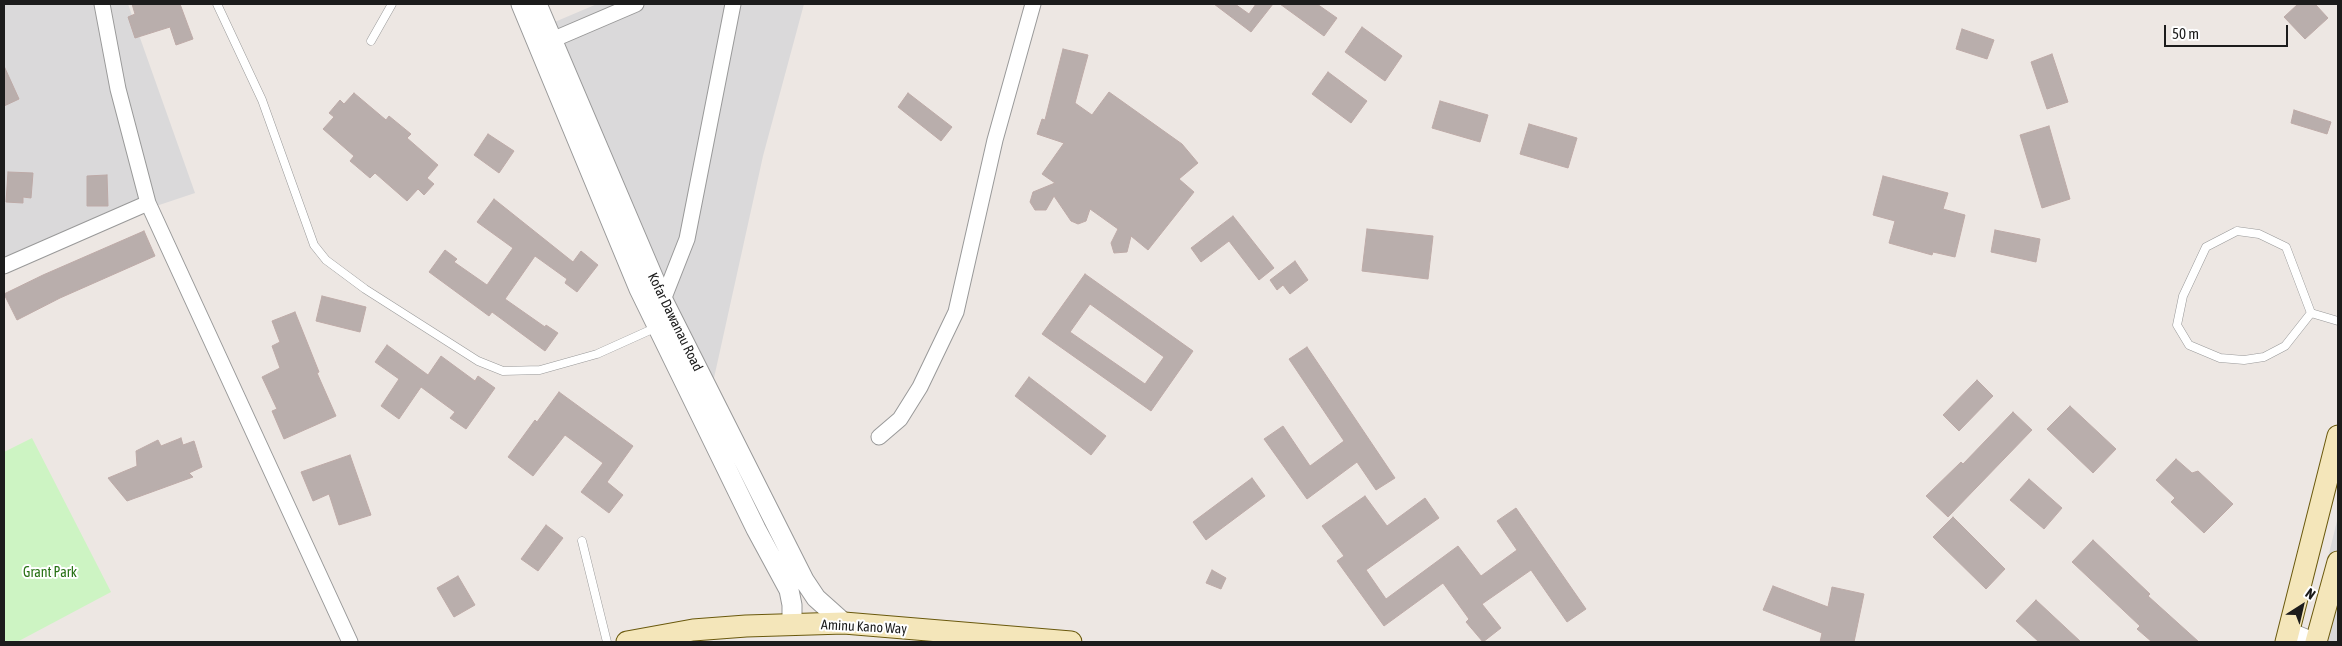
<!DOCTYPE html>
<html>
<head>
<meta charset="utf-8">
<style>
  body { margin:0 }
  #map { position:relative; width:2342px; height:646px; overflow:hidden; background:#ede7e3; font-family:"Asap Condensed",sans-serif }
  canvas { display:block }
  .frame { position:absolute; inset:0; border:5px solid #1c1c1c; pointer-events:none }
  .north { position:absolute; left:2277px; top:581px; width:50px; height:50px; -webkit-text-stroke:4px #fff; paint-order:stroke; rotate:35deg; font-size:14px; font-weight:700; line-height:20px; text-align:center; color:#1c1c1c }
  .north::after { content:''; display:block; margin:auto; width:18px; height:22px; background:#1c1c1c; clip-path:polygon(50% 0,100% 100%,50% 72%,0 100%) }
  .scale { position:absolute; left:2164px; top:25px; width:124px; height:22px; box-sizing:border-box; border:2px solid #1c1c1c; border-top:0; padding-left:6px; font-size:15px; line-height:18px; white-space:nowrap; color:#1c1c1c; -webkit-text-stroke:4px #fff; paint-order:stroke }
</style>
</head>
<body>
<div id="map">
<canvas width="2342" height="646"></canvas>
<div class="frame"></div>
<div class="north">N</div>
<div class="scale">50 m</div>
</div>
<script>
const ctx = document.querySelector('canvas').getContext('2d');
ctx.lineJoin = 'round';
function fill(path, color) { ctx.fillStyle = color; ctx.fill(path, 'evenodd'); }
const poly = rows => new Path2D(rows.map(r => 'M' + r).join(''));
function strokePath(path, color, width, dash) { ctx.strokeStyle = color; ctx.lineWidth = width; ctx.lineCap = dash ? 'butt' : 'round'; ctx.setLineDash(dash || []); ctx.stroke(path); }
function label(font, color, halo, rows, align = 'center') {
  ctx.font = font + ' "Asap Condensed",sans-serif'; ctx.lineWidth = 4; ctx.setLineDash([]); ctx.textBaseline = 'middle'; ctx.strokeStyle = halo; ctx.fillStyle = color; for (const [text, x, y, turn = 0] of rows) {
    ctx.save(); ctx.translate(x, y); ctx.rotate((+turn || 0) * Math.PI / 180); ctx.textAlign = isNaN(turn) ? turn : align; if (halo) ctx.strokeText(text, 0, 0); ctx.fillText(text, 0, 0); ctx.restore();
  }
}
const residential = poly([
  [4,4,128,4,195,193,4,257],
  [597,4,804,4,763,156,712,387,580,85,550,24],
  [2338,517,2338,642,2307,642]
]);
const park = poly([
  [32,438,111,592,17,642,4,642,4,452]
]);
const building = poly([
  [132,4,180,4,193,39,176,45,170,27,135,38,128,17,135,14,132,4],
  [1214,4,1235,4,1249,14,1256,4,1273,4,1251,32,1214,4],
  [1280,4,1317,4,1337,18,1324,36,1280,4],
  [2298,4,2315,4,2328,18,2305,39,2284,17,2298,4],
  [1362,27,1402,56,1385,81,1345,52,1362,27],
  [1962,29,1994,40,1987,59,1956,49,1962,29],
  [1063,49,1088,55,1075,103,1092,115,1109,92,1182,144,1198,163,1179,179,1194,192,1148,250,1131,236,1127,252,1114,253,1111,243,1118,229,1090,209,1086,221,1078,224,1071,221,1054,196,1046,210,1035,210,1030,202,1033,192,1055,183,1042,174,1064,143,1037,134,1042,119,1045,120,1063,49],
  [2052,54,2068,102,2047,109,2031,62,2052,54],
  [4,66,19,99,4,106,4,66],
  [1328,72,1367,101,1351,123,1312,94,1328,72],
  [354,93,386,120,389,116,411,134,407,138,438,165,427,178,434,184,424,195,418,189,407,201,375,173,370,178,350,161,354,156,323,129,334,117,329,113,340,100,344,104,354,93],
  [908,93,952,127,941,141,898,107,908,93],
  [1440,101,1488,115,1480,142,1432,128,1440,101],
  [2294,110,2331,122,2327,134,2291,123,2294,110],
  [1529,124,1577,138,1568,168,1520,154,1529,124],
  [2049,126,2070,199,2042,208,2020,135,2049,126],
  [488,134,514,151,499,173,474,155,488,134],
  [8,172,33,173,31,198,23,197,23,203,6,202,8,172],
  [107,175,108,206,87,206,87,176,107,175],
  [1883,176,1948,193,1943,209,1965,215,1955,257,1933,252,1932,255,1889,243,1895,221,1873,215,1883,176],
  [494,199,573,262,581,251,598,265,577,292,565,283,567,279,535,256,505,299,545,327,546,325,558,333,545,351,492,312,489,316,429,272,445,250,457,259,454,262,487,285,513,248,477,222,494,199],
  [1233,216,1274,268,1259,280,1229,241,1201,262,1191,248,1233,216],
  [1367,229,1433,236,1428,279,1362,271,1367,229],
  [1995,230,2040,239,2036,262,1991,252,1995,230],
  [144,231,155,256,60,298,17,320,4,294,43,275,144,231],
  [1295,261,1308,280,1290,294,1283,285,1277,290,1270,280,1295,261],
  [1085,274,1193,351,1151,411,1042,334,1085,274],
  [1090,304,1164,357,1145,384,1070,332,1090,304],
  [322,296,366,307,360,332,316,321,322,296],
  [295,312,319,372,317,373,336,416,284,439,272,411,277,409,262,377,280,368,272,346,280,342,272,321,295,312],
  [387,345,428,375,441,356,475,381,478,376,495,388,466,429,450,418,455,412,421,387,399,419,381,406,399,379,375,362,387,345],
  [1307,347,1395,478,1376,490,1357,462,1307,499,1264,439,1283,426,1310,466,1344,441,1289,359,1307,347],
  [1029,377,1106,436,1091,455,1015,396,1029,377],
  [1977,380,1993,396,1959,431,1943,415,1977,380],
  [559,392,633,446,607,482,623,495,609,513,581,492,603,463,565,435,533,476,508,457,535,420,537,422,559,392],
  [2070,406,2116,449,2093,473,2047,429,2070,406],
  [2013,412,2032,430,1948,517,1926,496,1961,462,1963,464,2013,412],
  [181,438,183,445,194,441,202,467,189,473,193,477,127,501,108,478,137,466,136,451,158,440,161,446,181,438],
  [350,455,371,515,339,525,329,494,313,501,301,472,350,455],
  [2176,459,2192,473,2198,471,2233,504,2204,533,2171,502,2175,498,2156,480,2176,459],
  [1252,478,1265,496,1206,540,1193,522,1252,478],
  [2029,479,2062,508,2044,529,2010,500,2029,479],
  [1365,496,1387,526,1425,498,1439,518,1366,570,1386,599,1458,546,1481,576,1517,550,1497,521,1516,508,1586,609,1567,622,1531,570,1482,604,1501,628,1483,642,1466,622,1469,619,1443,583,1384,626,1337,561,1344,556,1322,526,1365,496],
  [1953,517,2005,569,1986,589,1933,537,1953,517],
  [546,525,563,538,538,571,521,559,546,525],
  [2093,540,2150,594,2148,596,2199,642,2152,642,2137,629,2140,626,2072,562,2093,540],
  [1212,570,1226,578,1221,589,1206,583,1212,570],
  [458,576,475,605,454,617,437,588,458,576],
  [1773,586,1828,607,1832,587,1864,594,1854,642,1820,642,1822,633,1763,610,1773,586],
  [2036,600,2081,642,2039,642,2016,621,2036,600]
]);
const service = poly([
  [217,4,262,100,314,245,326,260,365,289,478,361,503,371,540,370,597,354,657,327],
  [371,41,392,4],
  [2237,231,2259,234,2286,247,2311,313,2285,346,2264,357,2244,360,2220,358,2189,345,2177,325,2183,296,2206,247,2237,231],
  [2311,313,2338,321],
  [582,541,607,642]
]);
const minor = poly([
  [102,4,118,89,148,203,350,642],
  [552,40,636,4],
  [4,266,148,203],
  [663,300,687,239,733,4],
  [879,437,900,419,920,387,956,312,995,140,1033,4],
  [2289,630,2318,642]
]);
const tertiary = poly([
  [521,4,639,289,756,529,789,590,792,605,792,625],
  [537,4,663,300,804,580,816,598,844,623]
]);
const secondary = poly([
  [627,642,693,630,746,626,844,623,1071,642],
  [2286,642,2338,436],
  [2316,642,2338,562]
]);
const streetNames = [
  ["Kofar Dawanau Road",675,322,64],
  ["Aminu Kano Way",864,627,3]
];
const parkNames = [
  ["Grant Park",50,573]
];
fill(residential, '#dad9da');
fill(park, '#cdf4c3');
fill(building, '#b9aeac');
strokePath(building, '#bdaaa7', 1);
strokePath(service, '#999', 9);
strokePath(minor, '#999', 17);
strokePath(tertiary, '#999', 21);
strokePath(secondary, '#6a590d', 23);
strokePath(service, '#fff', 8);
strokePath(minor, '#fff', 15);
strokePath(tertiary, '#fff', 19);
strokePath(secondary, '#f4e6ba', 21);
label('14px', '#1c1c1c', '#fff', streetNames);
label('14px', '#277114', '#fff', parkNames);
</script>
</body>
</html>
